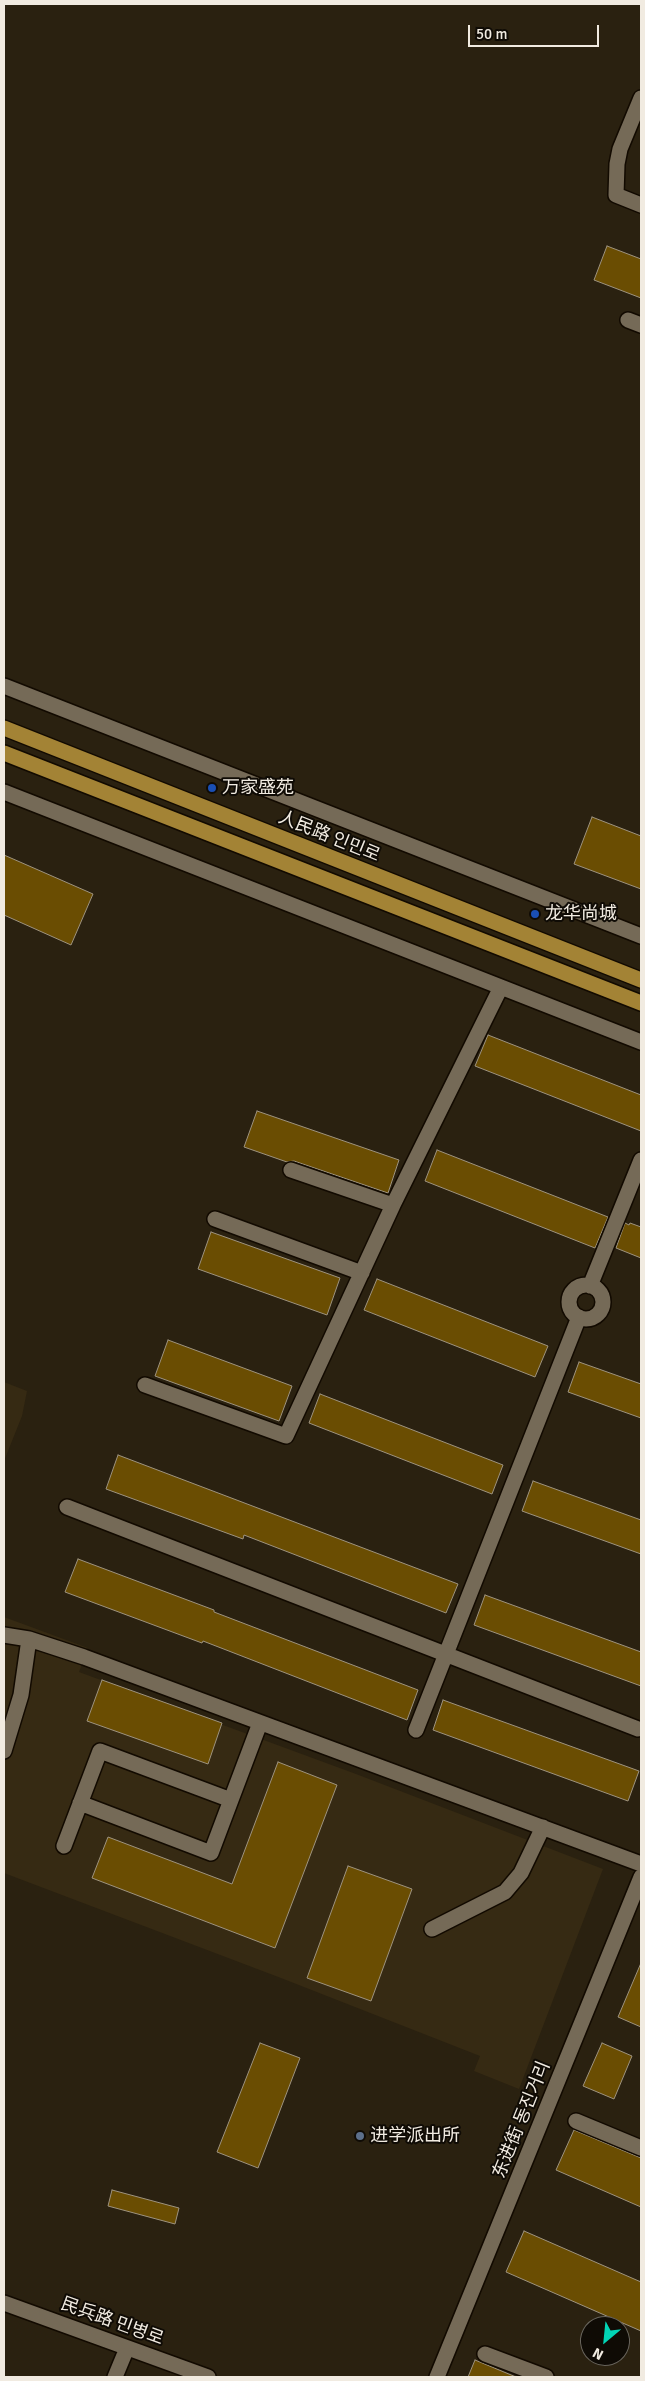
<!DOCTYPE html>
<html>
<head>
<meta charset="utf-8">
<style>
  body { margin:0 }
  #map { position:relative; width:645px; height:2381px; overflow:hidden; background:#2a2110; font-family:Signika,sans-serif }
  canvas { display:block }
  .frame { position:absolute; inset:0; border:5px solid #f1ebe1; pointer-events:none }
  .north { position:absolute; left:580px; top:2316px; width:50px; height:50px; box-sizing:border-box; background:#0f0b05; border:1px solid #69655d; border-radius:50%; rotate:208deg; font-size:14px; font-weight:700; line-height:20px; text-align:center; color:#f1ebe1 }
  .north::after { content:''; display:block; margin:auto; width:18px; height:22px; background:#02d5b6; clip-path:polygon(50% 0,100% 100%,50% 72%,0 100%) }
  .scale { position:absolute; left:468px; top:25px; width:131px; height:22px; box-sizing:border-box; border:2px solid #f1ebe1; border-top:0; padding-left:6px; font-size:15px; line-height:18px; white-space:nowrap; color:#f1ebe1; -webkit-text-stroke:4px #0f0b05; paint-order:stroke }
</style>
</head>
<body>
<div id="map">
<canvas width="645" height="2381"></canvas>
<div class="frame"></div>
<div class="north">N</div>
<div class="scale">50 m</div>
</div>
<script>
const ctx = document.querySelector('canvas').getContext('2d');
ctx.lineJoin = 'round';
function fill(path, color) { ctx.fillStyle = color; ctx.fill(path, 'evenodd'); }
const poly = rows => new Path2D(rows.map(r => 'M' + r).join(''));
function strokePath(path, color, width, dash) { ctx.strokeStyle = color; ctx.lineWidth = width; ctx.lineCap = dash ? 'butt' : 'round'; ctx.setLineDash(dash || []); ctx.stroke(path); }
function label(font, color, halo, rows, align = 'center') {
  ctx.font = font + ' Signika,"Noto Sans SC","Noto Sans KR",sans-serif'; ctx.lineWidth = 4; ctx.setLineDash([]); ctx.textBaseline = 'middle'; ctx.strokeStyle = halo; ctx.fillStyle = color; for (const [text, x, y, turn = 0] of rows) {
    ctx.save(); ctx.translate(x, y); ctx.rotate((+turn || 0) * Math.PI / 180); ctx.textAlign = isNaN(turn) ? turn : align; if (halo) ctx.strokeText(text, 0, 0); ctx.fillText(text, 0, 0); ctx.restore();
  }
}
const built = poly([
  [4,1382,27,1391,22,1416,4,1461],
  [4,1617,88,1648,79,1672,356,1774,603,1869,519,2089,474,2071,480,2056,281,1978,4,1873]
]);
const building = poly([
  [607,246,641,259,641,298,594,280,607,246],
  [592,817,641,836,641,889,574,864,592,817],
  [4,855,93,894,71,945,4,915,4,855],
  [488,1035,641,1095,641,1131,475,1066,488,1035],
  [257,1111,399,1160,388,1193,294,1161,287,1162,244,1147,257,1111],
  [437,1150,608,1217,595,1248,425,1181,437,1150],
  [625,1223,629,1225,630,1223,641,1227,641,1258,616,1248,625,1223],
  [211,1232,340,1278,327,1315,198,1269,211,1232],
  [377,1279,548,1346,535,1377,364,1310,377,1279],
  [168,1340,292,1386,279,1421,155,1376,168,1340],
  [579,1362,641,1384,641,1418,568,1392,579,1362],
  [320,1394,503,1465,492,1494,309,1423,320,1394],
  [118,1455,458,1584,446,1613,244,1535,243,1539,106,1489,118,1455],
  [533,1481,641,1520,641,1554,522,1511,533,1481],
  [78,1559,214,1610,214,1612,418,1690,407,1720,203,1641,202,1643,65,1592,78,1559],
  [485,1595,641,1652,641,1686,474,1625,485,1595],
  [102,1680,222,1723,208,1764,87,1721,102,1680],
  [443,1700,639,1771,628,1801,433,1730,443,1700],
  [278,1762,337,1785,275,1948,92,1878,108,1837,232,1884,278,1762],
  [348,1866,412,1889,371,2001,307,1978,348,1866],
  [641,1963,641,2027,618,2017,641,1963],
  [260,2043,300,2058,258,2168,217,2152,260,2043],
  [602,2043,632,2056,614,2099,583,2086,602,2043],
  [574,2130,641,2158,641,2207,556,2170,574,2130],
  [112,2190,179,2208,175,2224,108,2206,112,2190],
  [524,2231,641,2282,641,2331,506,2272,524,2231],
  [475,2360,516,2377,468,2377,475,2360]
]);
const minor = poly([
  [641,98,620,149,617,164,616,195,641,205],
  [628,320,641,325],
  [4,686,641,936],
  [4,792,641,1042],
  [291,1170,393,1205],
  [215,1219,362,1273],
  '569 1302a17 17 0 1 1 34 0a17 17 0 1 1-34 0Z',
  [590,1286,641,1160],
  [145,1385,286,1436,393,1205,501,987],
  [67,1507,638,1729],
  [4,1635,29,1639,84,1657,641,1864],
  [416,1730,579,1317],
  [4,1751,21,1695,29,1639],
  [80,1803,211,1853,260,1723],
  [64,1846,100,1751,231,1800],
  [432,1929,505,1892,521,1873,543,1827],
  [576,2121,641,2148],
  [4,2303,208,2377],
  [485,2354,546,2377],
  [115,2377,127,2348],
  [437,2377,641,1877]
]);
const major = poly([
  [4,728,641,980],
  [4,753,641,1003]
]);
const markers = [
  [212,788,5,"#1a4fb4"],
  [535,914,5,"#1a4fb4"],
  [360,2136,5,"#5c6f8a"]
];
const poiNames = [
  ["万家盛苑",222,788],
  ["龙华尚城",545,914],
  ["进学派出所",370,2136]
];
const streetNames = [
  ["人民路 인민로",329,837,22],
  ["东进街 동진거리",522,2120,-68],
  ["民兵路 민병로",112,2322,20]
];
fill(built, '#362a13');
fill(building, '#6a4d02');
strokePath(building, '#9e937f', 1);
strokePath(minor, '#120a00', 18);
strokePath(major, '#120a00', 18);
strokePath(minor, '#756a57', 15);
strokePath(major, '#a38335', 15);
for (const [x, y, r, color] of markers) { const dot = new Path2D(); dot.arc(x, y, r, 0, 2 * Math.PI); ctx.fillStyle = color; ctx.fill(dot); strokePath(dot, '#0f0b05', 2); }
label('18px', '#f1ebe1', '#0f0b05', poiNames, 'left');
label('18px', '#f1ebe1', '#0f0b05', streetNames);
</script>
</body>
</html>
